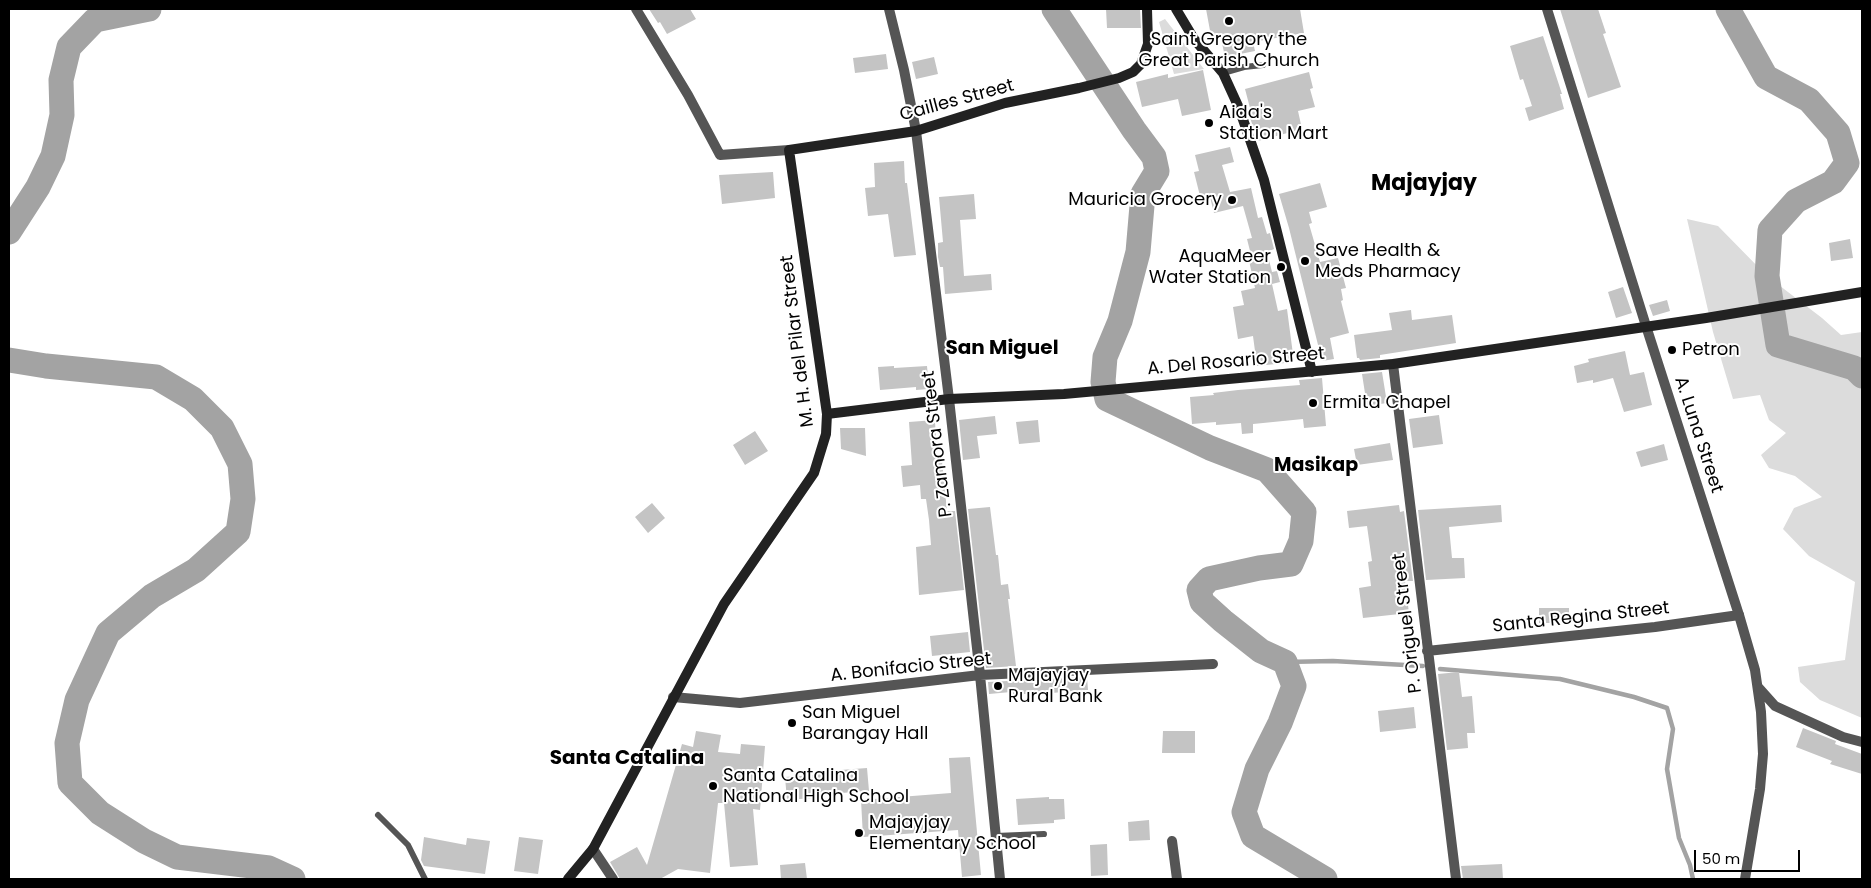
<!DOCTYPE html>
<html>
<head>
<meta charset="utf-8">
<style>
  body { margin:0 }
  #map { position:relative; width:1871px; height:888px; overflow:hidden; background:#fff; font-family:Poppins,sans-serif }
  canvas { display:block }
  .frame { position:absolute; inset:0; border:10px solid #000; pointer-events:none }
  .scale { position:absolute; left:1694px; top:850px; width:106px; height:22px; box-sizing:border-box; border:2px solid #000; border-top:0; padding-left:6px; font-size:15px; line-height:18px; white-space:nowrap; color:#000; -webkit-text-stroke:4px #fff; paint-order:stroke }
</style>
</head>
<body>
<div id="map">
<canvas width="1871" height="888"></canvas>
<div class="frame"></div>
<div class="scale">50 m</div>
</div>
<script>
const ctx = document.querySelector('canvas').getContext('2d');
ctx.lineJoin = 'round';
function fill(path, color) { ctx.fillStyle = color; ctx.fill(path, 'evenodd'); }
const poly = rows => new Path2D(rows.map(r => 'M' + r).join(''));
function strokePath(path, color, width, dash) { ctx.strokeStyle = color; ctx.lineWidth = width; ctx.lineCap = dash ? 'butt' : 'round'; ctx.setLineDash(dash || []); ctx.stroke(path); }
function label(font, color, halo, rows, align = 'center') {
  ctx.font = font + ' Poppins,sans-serif'; ctx.lineWidth = 4; ctx.setLineDash([]); ctx.textBaseline = 'middle'; ctx.strokeStyle = halo; ctx.fillStyle = color; for (const [text, x, y, turn = 0] of rows) {
    ctx.save(); ctx.translate(x, y); ctx.rotate((+turn || 0) * Math.PI / 180); ctx.textAlign = isNaN(turn) ? turn : align; if (halo) ctx.strokeText(text, 0, 0); ctx.fillText(text, 0, 0); ctx.restore();
  }
}
const green = poly([
  [1165,19,1204,69,1174,74,1159,22],
  [1687,219,1718,226,1767,276,1822,318,1841,335,1862,332,1862,718,1820,700,1800,682,1798,667,1845,660,1855,582,1809,556,1783,529,1794,508,1822,497,1795,476,1769,468,1761,455,1786,433,1769,420,1760,395,1733,399,1713,332]
]);
const stream = poly([
  [1285,662,1333,661,1423,666],
  [1440,669,1560,679,1634,697,1667,708,1673,729,1667,769,1679,838,1690,865,1693,879]
]);
const river = poly([
  [1054,9,1134,130,1154,157,1157,171,1143,194,1138,252,1120,321,1105,357,1103,382,1107,399,1210,448,1267,470,1304,512,1301,541,1291,564,1259,568,1209,579,1199,590,1202,602,1223,621,1261,651,1285,662,1294,686,1280,723,1257,769,1244,812,1253,836,1325,879],
  [1728,9,1766,77,1809,100,1838,133,1847,163,1833,182,1796,201,1770,230,1767,276,1778,345,1854,368,1862,376],
  [9,232,38,187,53,156,62,115,61,80,69,47,95,20,149,9],
  [9,360,46,366,156,377,193,399,222,428,240,464,243,499,238,532,196,570,152,596,108,633,77,700,67,743,70,783,100,813,144,841,177,857,269,868,293,879]
]);
const building = poly([
  [649,9,690,9,696,19,667,34,660,22,658,23],
  [1106,9,1140,9,1141,28,1107,28],
  [1206,9,1300,9,1304,33,1253,42,1255,51,1225,57,1220,34,1211,36],
  [1560,9,1598,9,1606,33,1603,34,1621,87,1588,98],
  [1543,36,1562,94,1560,94,1564,109,1529,121,1525,108,1532,106,1523,79,1520,80,1510,46],
  [886,54,888,69,855,73,853,58],
  [934,57,938,74,916,79,912,62],
  [1203,70,1211,110,1182,116,1178,99,1142,107,1136,82,1168,74,1168,78],
  [1309,72,1313,88,1310,89,1315,107,1298,111,1302,129,1258,141,1247,109,1250,108,1245,89],
  [1230,147,1234,162,1222,165,1230,192,1251,188,1258,218,1262,217,1267,234,1270,233,1274,249,1267,252,1272,272,1277,271,1280,282,1272,284,1278,311,1287,309,1294,362,1257,366,1253,336,1238,339,1233,307,1244,305,1241,291,1255,288,1248,256,1251,255,1247,239,1252,238,1243,206,1214,213,1210,197,1201,200,1194,172,1199,171,1195,155],
  [904,161,905,183,907,183,916,255,894,257,888,214,868,216,865,188,875,187,874,163],
  [773,172,775,198,722,204,719,175],
  [1320,183,1327,207,1309,212,1312,223,1309,224,1320,262,1338,258,1346,288,1341,289,1343,300,1341,301,1349,333,1330,338,1334,359,1322,361,1289,228,1279,194],
  [974,194,976,219,960,220,964,276,991,274,992,290,945,294,943,267,940,267,938,257,938,243,943,242,939,197],
  [1850,239,1853,258,1831,261,1829,243],
  [1623,287,1632,313,1616,318,1608,292],
  [1667,300,1670,311,1653,316,1649,305],
  [1411,310,1412,320,1452,315,1456,343,1380,355,1380,358,1360,360,1359,358,1357,358,1354,335,1392,330,1389,313],
  [1625,351,1630,375,1644,372,1652,405,1624,412,1613,378,1593,383,1593,380,1577,383,1574,366,1589,362,1588,359],
  [894,366,894,368,927,366,929,389,916,390,916,387,880,390,878,367],
  [1382,372,1387,403,1367,406,1362,374],
  [1322,378,1326,426,1304,428,1303,419,1253,424,1253,433,1242,434,1241,423,1216,425,1216,422,1192,424,1190,397,1214,395,1213,393,1238,390,1300,385,1299,380],
  [1439,415,1443,444,1413,448,1409,419],
  [995,416,997,434,977,436,980,458,963,460,959,420],
  [935,420,937,462,942,461,947,511,955,511,964,590,919,595,916,547,931,545,929,520,926,499,921,499,920,485,903,487,901,466,912,465,909,422],
  [1038,420,1040,442,1019,444,1016,422],
  [840,428,865,428,866,456,841,449],
  [755,431,768,451,745,465,733,445],
  [1390,443,1393,460,1357,465,1354,449],
  [1664,444,1668,460,1641,467,1636,452],
  [652,503,665,518,648,533,635,517],
  [1399,505,1400,512,1404,511,1413,581,1405,581,1409,613,1363,618,1359,588,1371,586,1368,562,1372,561,1367,526,1349,528,1347,511],
  [1501,505,1502,522,1449,527,1452,558,1464,558,1465,578,1426,580,1418,510],
  [990,507,996,555,998,555,1001,585,1008,584,1010,599,1008,599,1016,666,986,668,968,509],
  [1539,608,1569,608,1569,623,1539,623],
  [968,632,970,652,932,656,930,636],
  [1459,672,1462,697,1472,696,1475,733,1467,733,1468,748,1447,750,1438,674],
  [1087,677,1088,690,1039,694,1038,693,1011,695,1011,692,989,694,988,682],
  [1414,707,1416,728,1380,732,1378,711],
  [1803,728,1836,741,1835,744,1862,754,1862,774,1830,764,1832,761,1796,747],
  [696,731,721,735,718,752,740,754,741,744,765,746,760,810,753,809,758,865,730,867,724,803,718,803,710,873,678,869,660,879,620,879,610,862,637,847,647,865,682,744,693,747],
  [1163,731,1195,731,1195,753,1162,753],
  [970,757,981,875,962,877,958,830,863,837,861,800,951,793,949,758],
  [867,768,869,791,813,795,813,798,787,800,785,777,814,775,814,772],
  [1049,797,1049,799,1064,799,1065,819,1054,820,1054,823,1018,825,1016,799],
  [1149,820,1150,840,1129,841,1128,822],
  [424,837,466,845,467,838,490,841,485,874,424,866,421,860],
  [519,837,543,840,538,874,514,871],
  [1107,844,1108,875,1091,876,1090,845],
  [805,863,807,879,781,879,780,865],
  [1502,864,1503,879,1463,879,1461,866]
]);
const service = poly([
  [1223,73,1244,67,1263,65],
  [378,815,408,845,425,879],
  [996,836,1044,834]
]);
const minor = poly([
  [636,9,688,95,720,155,789,150],
  [949,399,980,675,1000,879],
  [1739,615,1755,670,1761,712,1763,754,1760,789,1745,879],
  [1758,687,1775,706,1843,737,1862,742],
  [673,697,740,703,980,675,1213,664],
  [1172,841,1177,879],
  [593,849,613,879]
]);
const tertiary = poly([
  [889,9,904,70,916,131,949,399],
  [1393,364,1456,879],
  [1427,651,1655,627,1739,615,1646,326,1547,9]
]);
const secondary = poly([
  [1176,9,1194,39,1223,73,1239,108,1264,180,1312,372],
  [827,414,949,399,1064,394,1393,364,1706,318,1862,292],
  [568,879,593,849,724,604,814,473,826,434,827,414,789,150,916,131,1005,103,1079,88,1119,78,1133,72,1141,64,1148,44,1147,9]
]);
const markers = [
  [1229,21,5,"#000"],
  [1209,123,5,"#000"],
  [1232,200,5,"#000"],
  [1305,261,5,"#000"],
  [1281,267,5,"#000"],
  [1672,350,5,"#000"],
  [1313,403,5,"#000"],
  [998,686,5,"#000"],
  [792,723,5,"#000"],
  [713,786,5,"#000"],
  [859,833,5,"#000"]
];
const poiNames = [
  ["Saint Gregory the",1229,40,"center"],
  ["Great Parish Church",1229,61,"center"],
  ["Aida's",1219,113],
  ["Station Mart",1219,134],
  ["Mauricia Grocery",1222,200,"right"],
  ["Save Health &",1315,251],
  ["Meds Pharmacy",1315,272],
  ["AquaMeer",1271,257,"right"],
  ["Water Station",1271,278,"right"],
  ["Petron",1682,350],
  ["Ermita Chapel",1323,403],
  ["Majayjay",1008,676],
  ["Rural Bank",1008,697],
  ["San Miguel",802,713],
  ["Barangay Hall",802,734],
  ["Santa Catalina",723,776],
  ["National High School",723,797],
  ["Majayjay",869,823],
  ["Elementary School",869,844]
];
const streetNames = [
  ["Cailles Street",957,101,-15],
  ["M. H. del Pilar Street",798,341,-97],
  ["A. Del Rosario Street",1236,362,-5],
  ["A. Luna Street",1698,435,72],
  ["P. Zamora Street",938,444,-97],
  ["Santa Regina Street",1581,618,-6],
  ["P. Origuel Street",1408,623,-97],
  ["A. Bonifacio Street",911,668,-6]
];
const neighbourhoodNames = [
  ["Masikap",1316,466]
];
const quarterNames = [
  ["San Miguel",1002,349],
  ["Santa Catalina",627,759]
];
const districtNames = [
  ["Majayjay",1424,184]
];
fill(green, '#dcdcdc');
strokePath(stream, '#a3a3a3', 4.5);
strokePath(river, '#a3a3a3', 25);
fill(building, '#c4c4c4');
strokePath(service, '#555', 6);
strokePath(minor, '#555', 10);
strokePath(tertiary, '#555', 10);
strokePath(secondary, '#222', 10);
for (const [x, y, r, color] of markers) { const dot = new Path2D(); dot.arc(x, y, r, 0, 2 * Math.PI); ctx.fillStyle = color; ctx.fill(dot); strokePath(dot, '#fff', 2); }
label('18px', '#000', '#fff', poiNames, 'left');
label('18px', '#000', '#fff', streetNames);
label('bold 19px', '#000', '#fff', neighbourhoodNames);
label('bold 20px', '#000', '#fff', quarterNames);
label('bold 22px', '#000', '#fff', districtNames);
</script>
</body>
</html>
